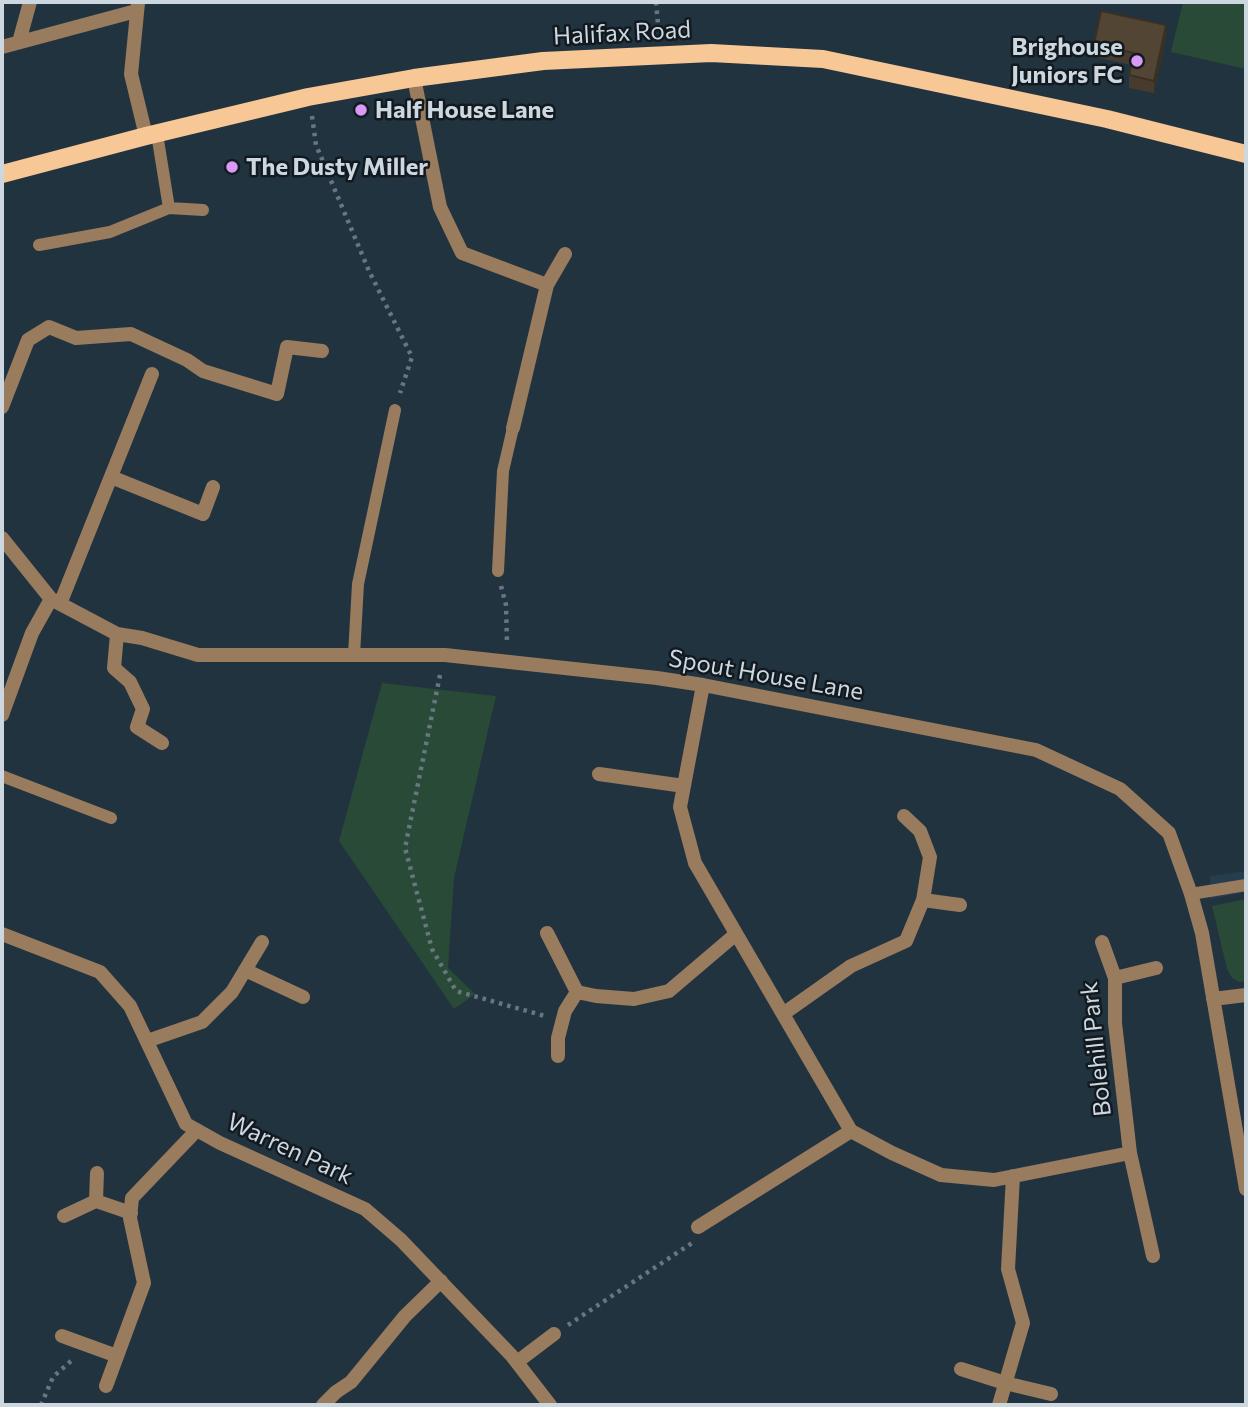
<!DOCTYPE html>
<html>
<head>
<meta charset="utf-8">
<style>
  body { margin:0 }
  #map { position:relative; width:1248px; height:1407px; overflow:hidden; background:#223340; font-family:Commissioner,sans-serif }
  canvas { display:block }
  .frame { position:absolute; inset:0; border:4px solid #cdd7e0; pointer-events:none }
</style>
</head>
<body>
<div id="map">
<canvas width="1248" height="1407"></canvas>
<div class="frame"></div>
</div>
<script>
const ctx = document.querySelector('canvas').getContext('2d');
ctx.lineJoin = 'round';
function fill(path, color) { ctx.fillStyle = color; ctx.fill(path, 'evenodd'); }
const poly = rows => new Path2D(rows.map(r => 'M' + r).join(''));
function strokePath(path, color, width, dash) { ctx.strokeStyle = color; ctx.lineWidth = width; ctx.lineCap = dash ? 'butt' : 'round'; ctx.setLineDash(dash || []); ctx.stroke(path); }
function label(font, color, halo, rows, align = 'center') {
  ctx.font = font + ' Commissioner,sans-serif'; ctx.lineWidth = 5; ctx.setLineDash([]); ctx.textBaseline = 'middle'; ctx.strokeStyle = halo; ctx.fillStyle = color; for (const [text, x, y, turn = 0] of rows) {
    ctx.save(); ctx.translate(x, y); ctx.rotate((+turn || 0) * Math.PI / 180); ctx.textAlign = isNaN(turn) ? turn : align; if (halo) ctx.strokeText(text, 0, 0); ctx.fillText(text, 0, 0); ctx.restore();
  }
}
const built = poly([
  [1246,871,1246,892,1210,899,1210,876]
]);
const green = poly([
  [1183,2,1246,2,1246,69,1171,52],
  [382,683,496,696,454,878,448,968,475,994,454,1009,339,841],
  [1246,899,1246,981,1239,982,1232,978,1227,969,1212,906]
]);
const path = poly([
  [656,2,659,36],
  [312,116,316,145,369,271,412,357,400,393],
  [501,586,506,605,507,643],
  [440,675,405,848,432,949,456,991,545,1016],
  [568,1325,692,1243],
  [41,1405,53,1377,72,1360]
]);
const service = poly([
  [169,208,203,210],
  [39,245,110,232,169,208,157,134],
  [498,571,503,471,513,428],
  [354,655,358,584,395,410],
  [2,776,111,818],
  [1191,894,1246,885]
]);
const minor = poly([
  [138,3,131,74,146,136],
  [19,42,30,2],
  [2,47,136,11],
  [414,78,440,207,462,253,547,285,513,428],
  [547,285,565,254],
  [2,407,28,340,49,327,76,338,131,334,187,360,203,371,277,394,287,347,322,351],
  [111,477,203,514,213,487],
  [2,538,51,599,117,634,142,638,198,655,445,655,657,678,703,685,1036,750,1120,789,1169,833,1191,894,1202,933,1246,1189],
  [60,604,152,374],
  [117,634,114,668,130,682,143,709,137,727,162,743],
  [703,685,680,807,695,863,851,1131,892,1153,941,1175,994,1180,1130,1153],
  [2,715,32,633,51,599],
  [599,774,684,786],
  [923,900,960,905],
  [547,933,577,992,596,996,634,999,669,991,736,934],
  [2,934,100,972,130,1006,186,1124,220,1143,365,1209,401,1240,512,1356,550,1405],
  [1102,942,1115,978,1115,1023,1130,1153,1153,1256],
  [245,970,303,997],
  [1115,978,1156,968],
  [1213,999,1246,995],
  [783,1014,851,966,906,941,923,900,930,857,920,831,904,816],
  [147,1041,202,1022,232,992,262,942],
  [558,1056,558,1038,565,1011,577,992],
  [96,1201,97,1173],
  [64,1216,96,1201,131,1213],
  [698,1227,851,1131],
  [62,1336,117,1356],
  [517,1362,554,1334],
  [961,1369,1005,1383,1051,1394],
  [106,1386,144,1283,130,1218,132,1198,197,1130],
  [323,1405,336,1392,351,1382,405,1316,441,1281],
  [999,1405,1023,1323,1008,1269,1013,1176]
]);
const primary = poly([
  [2,174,146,136,308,97,414,78,543,61,711,53,823,59,1107,119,1246,154]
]);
const wall = poly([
  [1166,38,1154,93,1129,88,1129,75,1132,65,1094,57,1094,44]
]);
const shadedWall = poly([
  [1166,25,1166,38,1154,93,1154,81]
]);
const building = poly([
  [1101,11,1166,25,1154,81,1129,75,1134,53,1094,44,1101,11]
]);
const markers = [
  [1137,61,7,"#d99af7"],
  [361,110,7,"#d99af7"],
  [232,167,7,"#d99af7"]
];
const streetNames = [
  ["Halifax Road",622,33,-3],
  ["Spout House Lane",766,675,10],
  ["Bolehill Park",1096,1049,-96],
  ["Warren Park",290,1149,25]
];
const poiNames = [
  ["Brighouse",1123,47,"right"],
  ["Juniors FC",1123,75,"right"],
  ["Half House Lane",375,110],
  ["The Dusty Miller",246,167]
];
fill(built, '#253d4e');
fill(green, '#284a36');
strokePath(path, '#687681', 4.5, [3.5, 5]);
strokePath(service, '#997b5d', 12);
strokePath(minor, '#997b5d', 14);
strokePath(primary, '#f8c796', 18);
fill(wall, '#473b2d');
fill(shadedWall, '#3a3024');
fill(building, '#534534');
strokePath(building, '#3a3024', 2);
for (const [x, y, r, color] of markers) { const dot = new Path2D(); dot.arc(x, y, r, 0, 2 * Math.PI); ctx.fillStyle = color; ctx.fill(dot); strokePath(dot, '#121a20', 2.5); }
label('24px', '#cdd7e0', '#121a20', streetNames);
label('bold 24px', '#cdd7e0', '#121a20', poiNames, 'left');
</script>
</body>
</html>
